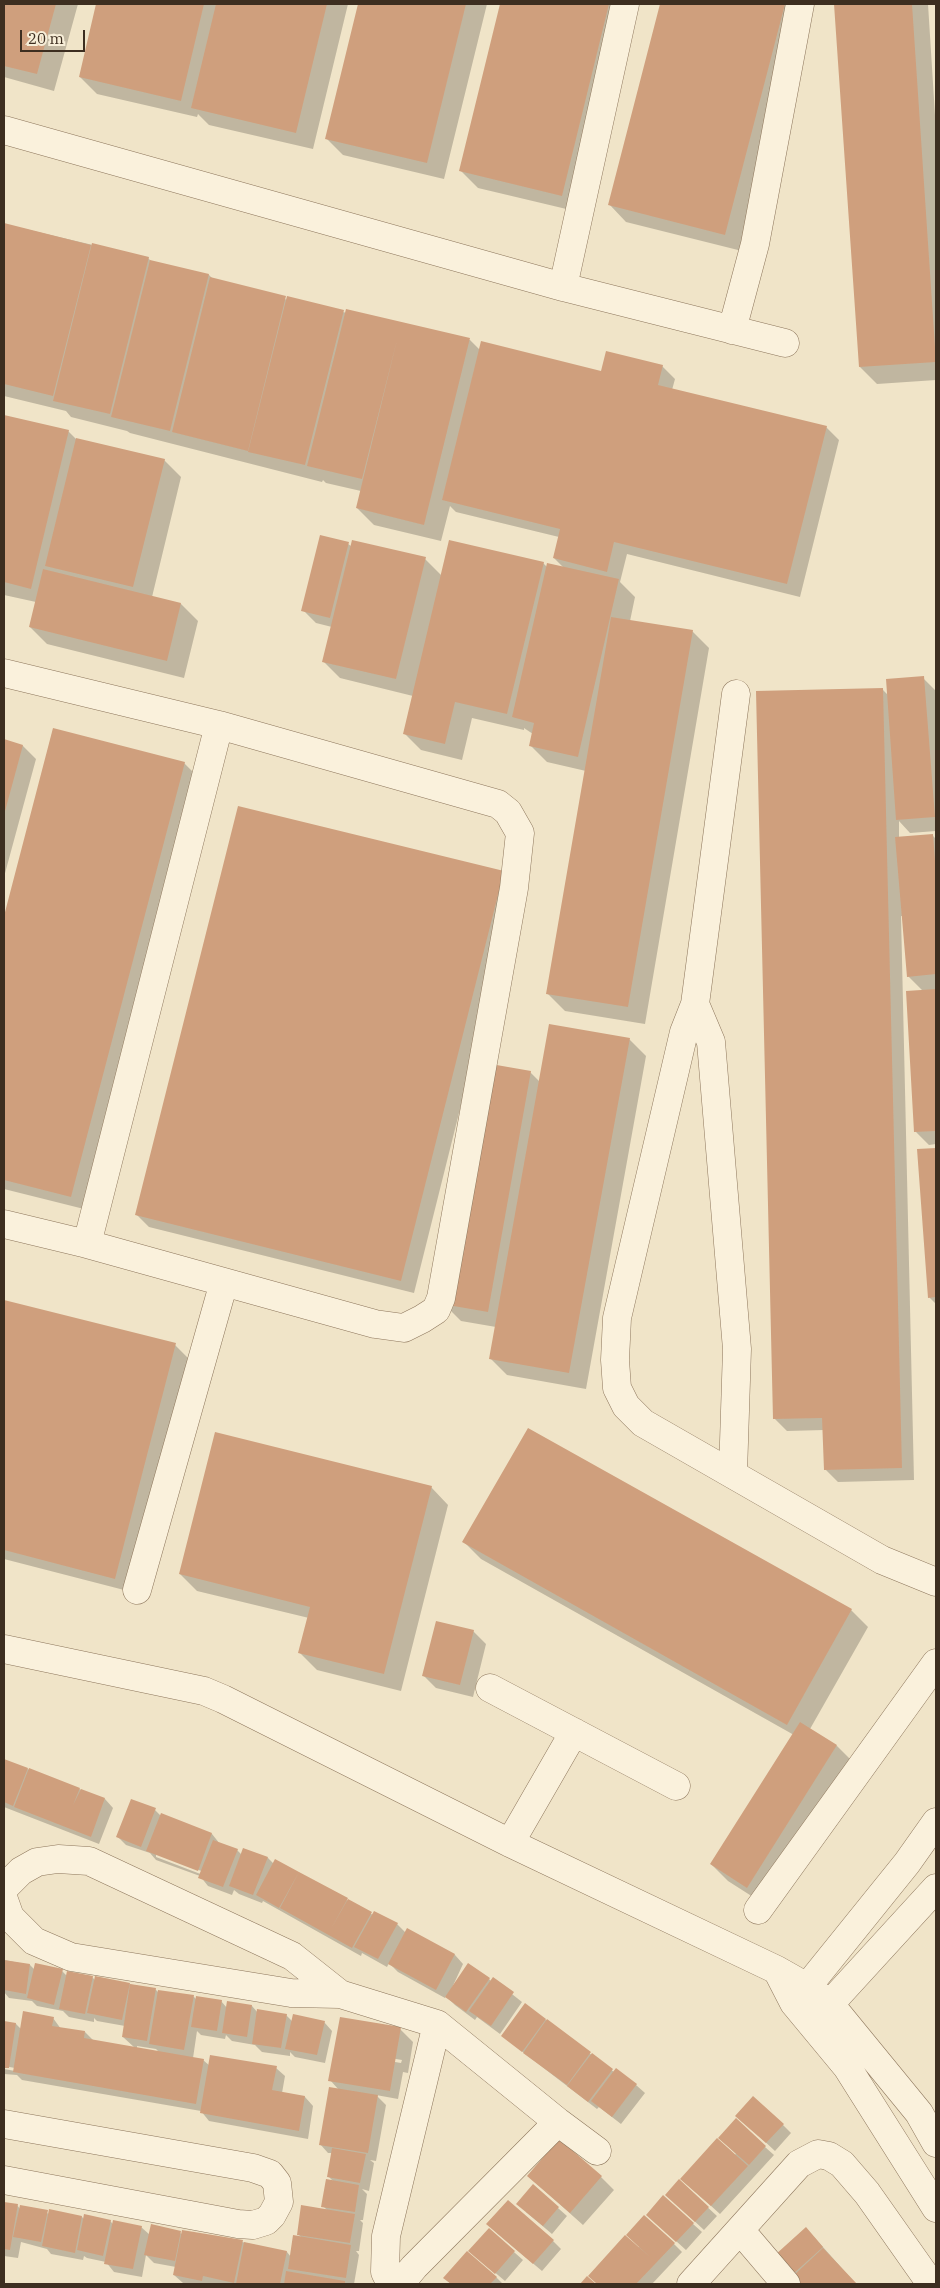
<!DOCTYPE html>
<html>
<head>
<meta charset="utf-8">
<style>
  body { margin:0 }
  #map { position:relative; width:940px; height:2288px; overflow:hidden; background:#f0e4c8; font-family:"IBM Plex Serif",serif }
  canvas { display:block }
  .frame { position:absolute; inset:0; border:5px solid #3d2e20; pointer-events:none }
  .scale { position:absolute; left:20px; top:30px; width:65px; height:22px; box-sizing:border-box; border:2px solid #3d2e20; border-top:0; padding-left:6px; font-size:15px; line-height:18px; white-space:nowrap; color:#3d2e20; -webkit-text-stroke:4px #f7eed8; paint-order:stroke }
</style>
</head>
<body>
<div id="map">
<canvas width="940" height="2288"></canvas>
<div class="frame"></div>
<div class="scale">20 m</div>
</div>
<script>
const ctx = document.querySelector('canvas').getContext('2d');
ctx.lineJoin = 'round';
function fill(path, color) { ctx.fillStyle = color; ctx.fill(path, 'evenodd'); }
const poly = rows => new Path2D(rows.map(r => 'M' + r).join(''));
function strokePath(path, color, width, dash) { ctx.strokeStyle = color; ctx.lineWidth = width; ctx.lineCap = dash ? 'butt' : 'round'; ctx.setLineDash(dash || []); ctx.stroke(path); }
const shadow = poly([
  [4,4,78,4,54,91,4,77],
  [98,4,348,4,313,149,209,125,198,114,197,117,97,94,80,77],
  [359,4,487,4,444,179,343,155,326,138],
  [501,4,630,4,579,212,478,188,461,171],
  [662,4,806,4,742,251,626,222,609,204],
  [835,4,928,4,936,131,936,380,877,384,860,367],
  [4,224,148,258,151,261,209,275,213,279,288,300,470,340,480,350,602,372,662,366,675,379,672,390,826,427,839,440,800,597,627,554,620,582,635,597,630,621,692,631,709,648,645,1024,565,1011,548,994,586,771,547,762,530,745,533,734,524,728,524,730,472,718,462,760,421,750,404,733,413,696,340,678,323,661,332,627,316,623,303,610,348,544,351,546,425,559,442,576,543,563,547,567,564,568,554,558,559,537,456,512,450,506,441,541,374,525,357,508,361,491,326,483,323,480,322,482,130,433,127,431,71,417,66,411,4,396],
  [4,416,68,431,76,439,164,460,181,477,152,597,181,604,198,621,184,678,47,644,30,627,36,602,4,595],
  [923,678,936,691,936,831,910,833,899,821,899,838,932,835,936,839,936,1144,929,1145,916,1132,907,992,923,991,908,976,903,916,901,916,914,1480,838,1482,825,1469,824,1430,787,1431,774,1418,883,690,888,695],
  [53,730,184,763,197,776,84,1209,4,1189,4,921],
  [4,741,23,746,36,759,4,877],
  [239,807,516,885,414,1293,149,1227,136,1214],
  [629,1039,646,1056,586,1389,507,1375,490,1358,496,1327,461,1321,444,1304,530,1072,540,1082],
  [936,1149,936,1304,929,1297,918,1150],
  [5,1301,175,1345,188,1358,128,1591,4,1559],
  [431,1487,448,1505,401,1691,317,1670,300,1653,309,1618,197,1591,180,1574],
  [464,1542,851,1610,868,1627,810,1729,837,1746,854,1763,764,1904,728,1881,711,1864,794,1735,481,1559],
  [473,1631,486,1644,473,1697,436,1688,423,1675],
  [4,1760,105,1799,113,1808,99,1844,4,1807],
  [155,1810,161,1816,212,1834,220,1844,237,1850,242,1855,244,1849,268,1858,274,1864,298,1873,373,1915,397,1924,406,1933,408,1930,455,1955,463,1964,451,1990,489,1979,491,1981,493,1979,522,2002,500,2034,477,2017,475,2020,455,2005,446,1996,445,1998,398,1972,389,1963,387,1967,362,1953,361,1956,263,1901,262,1903,239,1894,234,1890,232,1895,208,1886,200,1876,156,1860,150,1853,126,1845,118,1837],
  [156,1854,204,1872,203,1875,156,1857],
  [4,1960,30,1965,35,1970,62,1971,67,1976,92,1977,95,1980,96,1978,155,1989,159,1993,193,1996,197,2000,221,2001,227,2008,252,2006,258,2013,286,2015,293,2022,324,2022,332,2031,325,2063,295,2057,290,2052,290,2056,262,2052,255,2045,232,2041,226,2035,225,2039,201,2035,197,2031,193,2058,203,2060,210,2066,276,2068,285,2076,282,2093,305,2097,313,2106,308,2139,209,2121,201,2111,22,2080,17,2075,4,2074,4,2069,15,2071,15,2068,4,2066,4,2022,16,2024,21,2029,53,2018,61,2029,85,2032,94,2041,135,2048,123,2037,125,2026,97,2021,94,2018,94,2022,69,2017,63,2011,37,2006,32,2001,9,1998,4,1992,4,1994],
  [137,2046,156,2049,159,2052,137,2049],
  [526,2005,614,2072,636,2085,645,2093,621,2124,599,2107,597,2109,502,2036],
  [341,2018,400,2029,413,2042,408,2073,403,2072,398,2099,376,2095,386,2105,376,2161,370,2160,374,2163,369,2191,362,2189,367,2194,363,2220,360,2220,363,2223,359,2251,356,2251,359,2255,354,2284,187,2284,183,2283,174,2275,176,2267,154,2263,146,2255,142,2277,114,2272,106,2262,87,2258,84,2256,83,2260,51,2254,47,2249,21,2242,18,2258,4,2256,4,2203,17,2205,20,2209,21,2206,50,2214,50,2211,82,2217,85,2220,85,2216,110,2221,113,2224,114,2221,141,2227,150,2235,152,2226,183,2234,183,2231,242,2242,287,2252,291,2257,294,2237,302,2238,298,2234,302,2206,327,2210,323,2206,327,2180,334,2182,329,2177,333,2153,328,2153,320,2144,330,2088,339,2090,330,2080],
  [348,2051,402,2060,401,2063,348,2054],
  [746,2124,783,2125,791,2133,775,2151],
  [720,2138,765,2147,774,2155,720,2214,690,2187,736,2154],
  [528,2176,601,2177,614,2190,583,2225],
  [679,2181,717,2216,704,2230,675,2203],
  [533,2186,567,2216,552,2234,526,2212],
  [656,2223,693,2224,702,2232,686,2250],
  [489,2230,523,2260,505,2281,479,2259],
  [497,2233,553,2241,561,2249,542,2271],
  [814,2237,856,2284,802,2284,777,2255],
  [674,2244,682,2252,652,2284,598,2284,590,2276,639,2247],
  [496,2277,503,2284,451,2284,445,2278]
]);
const building = poly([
  [4,4,56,4,37,74,4,66],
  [96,4,204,4,181,101,79,77],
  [216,4,327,4,296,133,191,108],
  [358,4,466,4,427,163,325,139],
  [500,4,609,4,562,196,459,171],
  [660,4,785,4,725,235,608,205],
  [834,4,912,4,936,362,859,367],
  [4,223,91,245,53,396,4,384],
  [92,243,149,257,110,414,53,401],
  [150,260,209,274,170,431,111,417],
  [210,277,286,296,248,451,172,432],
  [287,296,344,310,305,465,248,452],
  [346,309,470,338,424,525,356,508,397,340,362,479,307,466],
  [481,341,601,371,606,351,663,365,658,385,827,426,787,584,614,542,607,572,553,558,560,529,442,500],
  [4,415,69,430,31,589,4,582],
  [76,438,165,459,133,587,45,566],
  [320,535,349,542,330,618,301,611],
  [352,540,426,557,396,679,322,662],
  [449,540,544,562,507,714,455,702,445,744,403,734],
  [547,563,619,579,578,757,529,746,534,723,512,717],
  [43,569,181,603,167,661,29,627],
  [611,617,693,630,628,1007,546,994],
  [924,676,935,817,896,820,886,679],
  [883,688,902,1468,824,1470,822,1418,773,1419,756,691],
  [53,728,185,762,71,1197,4,1180,4,916],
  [4,739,23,745,4,815],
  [238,806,504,871,401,1281,135,1215],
  [933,834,936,873,936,974,907,977,895,837],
  [936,989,936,1131,914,1132,906,991],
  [549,1024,630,1038,569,1373,489,1359],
  [485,1063,531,1071,488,1312,442,1304],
  [936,1148,936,1297,928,1298,917,1149],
  [4,1300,176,1343,115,1579,4,1550],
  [528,1428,852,1609,787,1725,462,1542],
  [215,1432,432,1486,384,1674,298,1653,310,1607,179,1574],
  [436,1621,474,1630,460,1685,422,1676],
  [800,1722,837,1745,747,1888,710,1864],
  [4,1759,28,1768,13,1806,4,1802],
  [29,1768,80,1788,73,1805,81,1789,105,1798,91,1837,14,1807],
  [131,1799,156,1808,141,1847,116,1837],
  [161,1813,212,1833,198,1871,146,1851],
  [213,1840,238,1849,223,1887,198,1878],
  [243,1848,268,1857,253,1895,229,1886],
  [275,1859,299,1872,279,1908,256,1895],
  [299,1872,348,1898,332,1927,348,1899,372,1912,352,1948,280,1908],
  [374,1911,398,1923,378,1959,354,1947],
  [407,1928,455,1954,436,1990,388,1964],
  [4,1960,30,1964,26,1994,4,1990],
  [35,1963,63,1969,54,2005,27,1998],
  [468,1963,490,1978,466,2012,445,1997],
  [67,1971,93,1976,85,2014,59,2009],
  [95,1976,130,1983,122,2020,87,2013],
  [493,1977,514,1992,491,2026,469,2011],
  [130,1984,156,1988,147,2041,122,2037],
  [158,1990,194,1995,184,2050,149,2044],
  [196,1996,222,2000,217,2031,191,2027],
  [227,2001,252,2005,247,2037,222,2033],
  [525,2003,546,2019,522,2052,501,2036],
  [257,2009,287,2014,281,2048,252,2044],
  [23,2011,54,2017,52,2026,85,2031,84,2038,204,2059,196,2104,13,2072],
  [293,2014,325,2021,317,2055,285,2049],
  [340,2017,401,2027,390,2091,328,2081],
  [547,2019,591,2052,567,2085,523,2053],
  [4,2021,16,2023,9,2068,4,2068],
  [592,2053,613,2069,588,2102,567,2086],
  [210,2055,277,2066,272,2090,305,2096,299,2131,200,2113],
  [616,2068,637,2084,612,2117,591,2101],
  [329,2087,378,2095,368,2153,319,2145],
  [753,2096,784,2124,766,2143,735,2116],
  [736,2118,766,2146,749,2165,718,2138],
  [717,2138,748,2166,711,2206,680,2179],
  [559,2139,602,2176,570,2213,527,2176],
  [332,2148,366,2154,360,2183,327,2177],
  [326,2179,359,2185,355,2212,321,2207],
  [679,2179,709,2207,695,2222,665,2195],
  [533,2184,559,2207,543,2226,516,2204],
  [663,2195,694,2223,676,2242,646,2215],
  [508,2200,554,2240,533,2264,486,2224],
  [4,2202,18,2204,10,2250,4,2249],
  [20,2205,48,2210,41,2242,13,2237],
  [301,2205,355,2214,350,2243,297,2235],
  [49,2209,82,2216,75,2253,42,2246],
  [84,2214,111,2220,103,2256,77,2250],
  [644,2215,675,2243,636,2284,597,2284,588,2276,625,2235,650,2257,626,2235],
  [113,2220,142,2226,133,2269,104,2264],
  [151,2224,181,2231,175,2261,144,2255],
  [806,2227,823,2247,793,2274,775,2255],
  [489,2228,515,2251,495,2274,468,2251],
  [182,2230,243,2240,234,2283,203,2276,202,2281,173,2275],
  [293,2235,351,2245,346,2278,288,2269],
  [244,2242,287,2251,280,2284,236,2284],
  [823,2248,857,2284,801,2284,793,2276],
  [467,2251,497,2277,490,2284,451,2284,443,2278],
  [286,2271,345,2281,345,2284,284,2284],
  [587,2276,596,2284,580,2284]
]);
const minor = poly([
  [4,130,563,287,785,343],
  [563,287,625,4],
  [732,330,755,244,800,4],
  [4,673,219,725,498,804,508,812,520,833,514,888,441,1298,436,1310,422,1319,404,1328,375,1324,87,1244,4,1224],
  [736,694,695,1004,684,1032,617,1318,615,1360,617,1388,626,1406,643,1423,882,1560,936,1582],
  [695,1004,711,1042,737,1349,733,1473],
  [87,1244,219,725],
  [137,1590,224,1282],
  [4,1649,204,1691,223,1699,510,1843,777,1970,807,1987,829,2003,919,2113,936,2143],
  [490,1688,676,1786],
  [510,1843,574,1732],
  [4,1888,21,1871,37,1862,58,1859,89,1861,292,1956,340,1994],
  [4,1900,10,1917,34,1941,71,1957,291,1993,340,1994,437,2024,558,2122,597,2151],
  [758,1910,936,1663],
  [777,1970,794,2003,847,2067,936,2208],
  [795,2002,907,1863,936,1822],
  [817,2018,936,1888],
  [4,2124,253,2168,270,2174,277,2183,279,2202,272,2215,266,2221,253,2225,238,2224,4,2180],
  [740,2230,786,2284],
  [391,2284,385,2272,386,2236,437,2024],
  [400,2284,414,2267,558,2122],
  [691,2284,799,2164,818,2154,829,2156,842,2164,867,2193,929,2281]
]);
fill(shadow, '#0003');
fill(building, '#cf9f7d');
strokePath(minor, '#8d765c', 29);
strokePath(minor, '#faf1dc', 28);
</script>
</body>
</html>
